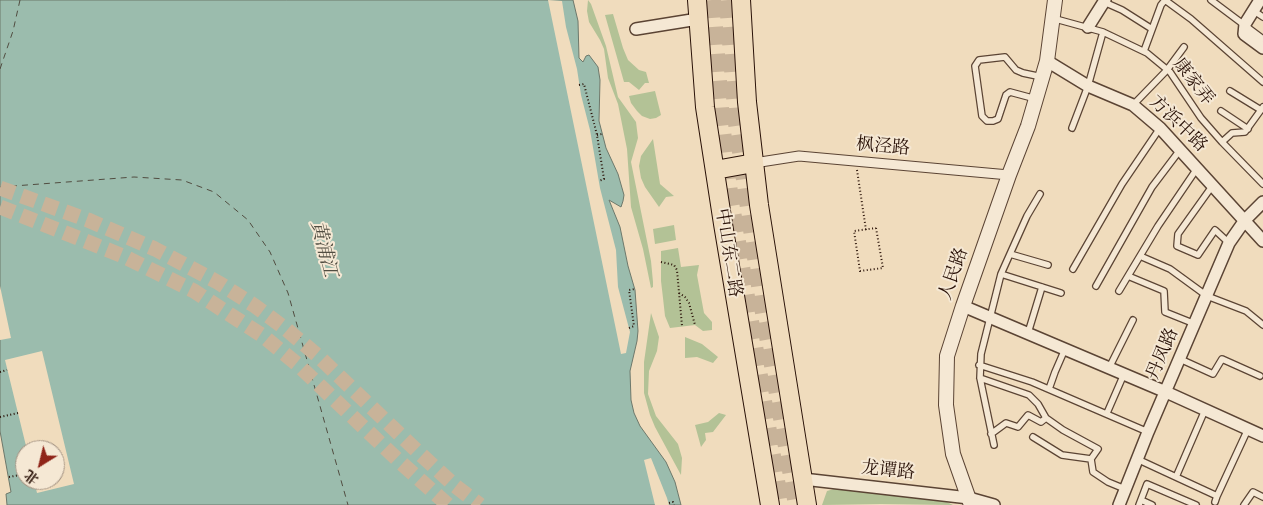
<!DOCTYPE html>
<html>
<head>
<meta charset="utf-8">
<style>
  body { margin:0 }
  #map { position:relative; width:1263px; height:505px; overflow:hidden; background:#f0dcbd; font-family:Alegreya,"Noto Serif SC",serif }
  canvas { display:block }
  .north { position:absolute; left:15px; top:440px; width:50px; height:50px; box-sizing:border-box; background:#f5e8d4; border:1px solid #a39282; border-radius:50%; rotate:216deg; font-size:14px; font-weight:700; line-height:20px; text-align:center; color:#291107 }
  .north::after { content:''; display:block; margin:auto; width:18px; height:22px; background:#8f2418; clip-path:polygon(50% 0,100% 100%,50% 72%,0 100%) }
</style>
</head>
<body>
<div id="map">
<canvas width="1263" height="505"></canvas>
<div class="north">北</div>
</div>
<script>
const ctx = document.querySelector('canvas').getContext('2d');
ctx.lineJoin = 'round';
function fill(path, color) { ctx.fillStyle = color; ctx.fill(path, 'evenodd'); }
const poly = rows => new Path2D(rows.map(r => 'M' + r).join(''));
function strokePath(path, color, width, dash) { ctx.strokeStyle = color; ctx.lineWidth = width; ctx.lineCap = dash ? 'butt' : 'round'; ctx.setLineDash(dash || []); ctx.stroke(path); }
function label(font, color, halo, rows, align = 'center') {
  ctx.font = font + ' Alegreya,"Noto Serif SC",serif'; ctx.lineWidth = 4; ctx.setLineDash([]); ctx.textBaseline = 'middle'; ctx.strokeStyle = halo; ctx.fillStyle = color; for (const [text, x, y, turn = 0] of rows) {
    ctx.save(); ctx.translate(x, y); ctx.rotate((+turn || 0) * Math.PI / 180); ctx.textAlign = isNaN(turn) ? turn : align; if (halo) ctx.strokeText(text, 0, 0); ctx.fillText(text, 0, 0); ctx.restore();
  }
}
const green = poly([
  [588,0,591,4,606,46,618,97,636,122,638,138,631,162,651,261,653,282,653,287,651,288,643,249,631,207,627,149,618,104,608,78,604,49,600,40,589,22,587,11],
  [613,14,623,48,628,60,639,70,646,72,649,83,645,83,639,90,629,82,624,82,605,15],
  [655,91,661,115,656,118,650,119,642,116,637,111,631,103,629,96],
  [653,139,660,184,674,196,666,197,659,207,645,187,641,178,639,166,641,156],
  [674,225,676,240,655,244,653,229],
  [678,248,681,267,699,265,697,275,704,313,712,322,712,330,703,331,695,325,670,328,665,316,663,298,661,281,661,251],
  [651,313,659,337,657,351,649,371,648,394,656,416,678,444,682,458,681,475,655,427,650,415,644,393,644,362],
  [685,337,702,344,718,357,713,363,697,357,685,358],
  [719,413,726,415,713,432,705,433,706,440,701,447,695,425,708,422],
  [841,487,922,497,947,502,953,505,881,504,822,505,827,491]
]);
const water = poly([
  [0,0,573,0,578,21,579,58,583,62,586,56,589,55,598,67,600,80,599,121,606,148,618,174,624,195,623,201,621,207,609,200,620,227,628,266,635,290,638,331,637,341,630,371,631,400,634,413,640,426,666,462,675,482,681,505,7,505,6,494,11,492,0,431,0,0],
  [25,450,55,450,55,480,25,480,25,450]
]);
const pier = poly([
  [548,0,562,1,566,27,577,69,581,95,590,130,600,188,616,250,618,287,630,332,626,353,621,354],
  [0,286,11,338,0,340],
  [42,351,74,484,37,493,34,480,55,480,55,450,27,450,5,360],
  [651,458,667,498,669,505,655,505,644,460]
]);
const ferry = poly([
  [0,69,13,31,20,0],
  [0,187,134,177,182,180,214,192,248,220,270,252,288,293,348,505]
]);
const secondaryTunnel = poly([
  [0,188,88,220,155,249,219,283,255,306,286,329,318,356,417,451,454,485,480,505],
  [0,207,123,256,194,291,229,314,263,336,297,364,399,461,448,505]
]);
const primaryTunnel = poly([
  [712,0,721,122,729,193,780,505],
  [728,0,737,123,763,307,797,505]
]);
const path = poly([
  [579,85,584,84,597,135,604,179,599,181],
  [597,135,602,134],
  [857,170,866,230],
  [876,228,883,268,860,271,854,231,876,228],
  [661,262,674,265,677,270,682,326],
  [679,293,685,297,689,303,695,325],
  [629,328,634,326,629,290,635,289],
  [0,372,7,370],
  [0,417,18,413],
  [9,477,25,474],
  [669,503,673,502,674,505]
]);
const service = poly([
  [1165,0,1191,19,1263,82],
  [1211,0,1263,39],
  [1104,2,1122,10,1152,29],
  [1254,11,1263,17],
  [1052,18,1103,32,1147,53,1170,72,1201,118,1222,142,1263,184],
  [1144,51,1161,5,1165,0],
  [1230,91,1261,110],
  [1036,99,1010,92,1006,95,998,119,993,121,987,121,982,116,975,66,979,60,1005,57,1016,70,1023,73,1042,77],
  [1133,105,1167,70,1184,47],
  [1221,111,1248,129],
  [1072,128,1088,86,1103,32],
  [1222,142,1232,133,1245,132,1263,107],
  [1213,185,1178,234,1177,246,1198,255,1215,230,1229,243],
  [1010,254,1048,265],
  [1140,256,1170,269,1207,296,1246,311,1263,325],
  [1073,269,1122,184,1160,128],
  [1001,274,1061,293],
  [1128,276,1164,291,1165,312,1195,324],
  [1096,286,1152,187,1180,150],
  [1119,291,1158,226,1198,167],
  [1028,333,1042,287],
  [1180,359,1213,374,1222,359,1260,376],
  [979,365,1032,382,1148,432],
  [1109,368,1133,320],
  [980,378,1029,395,1038,404,1046,418,1063,430,1098,449,1091,459,1093,472,1108,482,1125,489],
  [1049,389,1055,372,1065,349],
  [1107,413,1124,374],
  [991,434,1006,423,1018,427,1028,415,1041,422,1046,418],
  [1033,437,1062,455,1091,459],
  [994,445,980,378,981,354,1001,274,1027,216,1040,194],
  [1137,459,1217,496,1215,502],
  [1176,477,1205,410],
  [1217,496,1248,429],
  [1141,500,1152,505],
  [1139,505,1147,484,1196,505],
  [1244,505,1253,492,1263,497]
]);
const pedestrian = poly([
  [754,163,799,156,1009,175]
]);
const minor = poly([
  [1260,0,1245,24,1244,34,1263,48],
  [1088,27,1105,0],
  [636,29,698,19],
  [1047,61,1088,86,1133,105,1160,128,1263,241],
  [963,306,1166,392,1263,436],
  [803,479,969,498,994,505],
  [1119,505,1148,432,1229,243,1245,220,1263,202]
]);
const tertiary = poly([
  [971,505,953,454,946,405,947,356,963,306,1009,175,1028,126,1047,61,1055,0]
]);
const primary = poly([
  [697,0,705,107,723,224,770,505],
  [741,0,747,102,759,205,807,505],
  [715,170,754,163]
]);
const streetNames = [
  ["康家弄",1193,82,52],
  ["方浜中路",1178,124,44],
  ["枫泾路",883,147,5],
  ["中山东二路",728,253,81],
  ["人民路",954,274,-71],
  ["丹凤路",1163,354,-67],
  ["龙谭路",888,471,6]
];
const waterNames = [
  ["黄浦江",323,249,76]
];
fill(green, '#b3c296');
fill(water, '#9bbcad');
strokePath(water, '#6d786b', 1);
fill(pier, '#f0dcbd');
strokePath(ferry, '#514d41', 1, [6, 5]);
strokePath(secondaryTunnel, '#c8b399', 15, [15, 8]);
strokePath(primaryTunnel, '#c8b399', 18, [18, 9]);
strokePath(service, '#5b4434', 8);
strokePath(pedestrian, '#5b4434', 11);
strokePath(minor, '#5b4434', 14);
strokePath(tertiary, '#5b4434', 16);
strokePath(primary, '#291107', 20);
strokePath(path, '#291107', 2, [1, 2.5]);
strokePath(service, '#f5e8d4', 5.5);
strokePath(pedestrian, '#f5e8d4', 9);
strokePath(minor, '#f5e8d4', 11);
strokePath(tertiary, '#f5e8d4', 14);
strokePath(primary, '#f0dcbd', 18);
label('18px', '#291107', '#f5e8d4', streetNames);
label('italic 19px', '#514d41', '#f5e8d4', waterNames);
</script>
</body>
</html>
